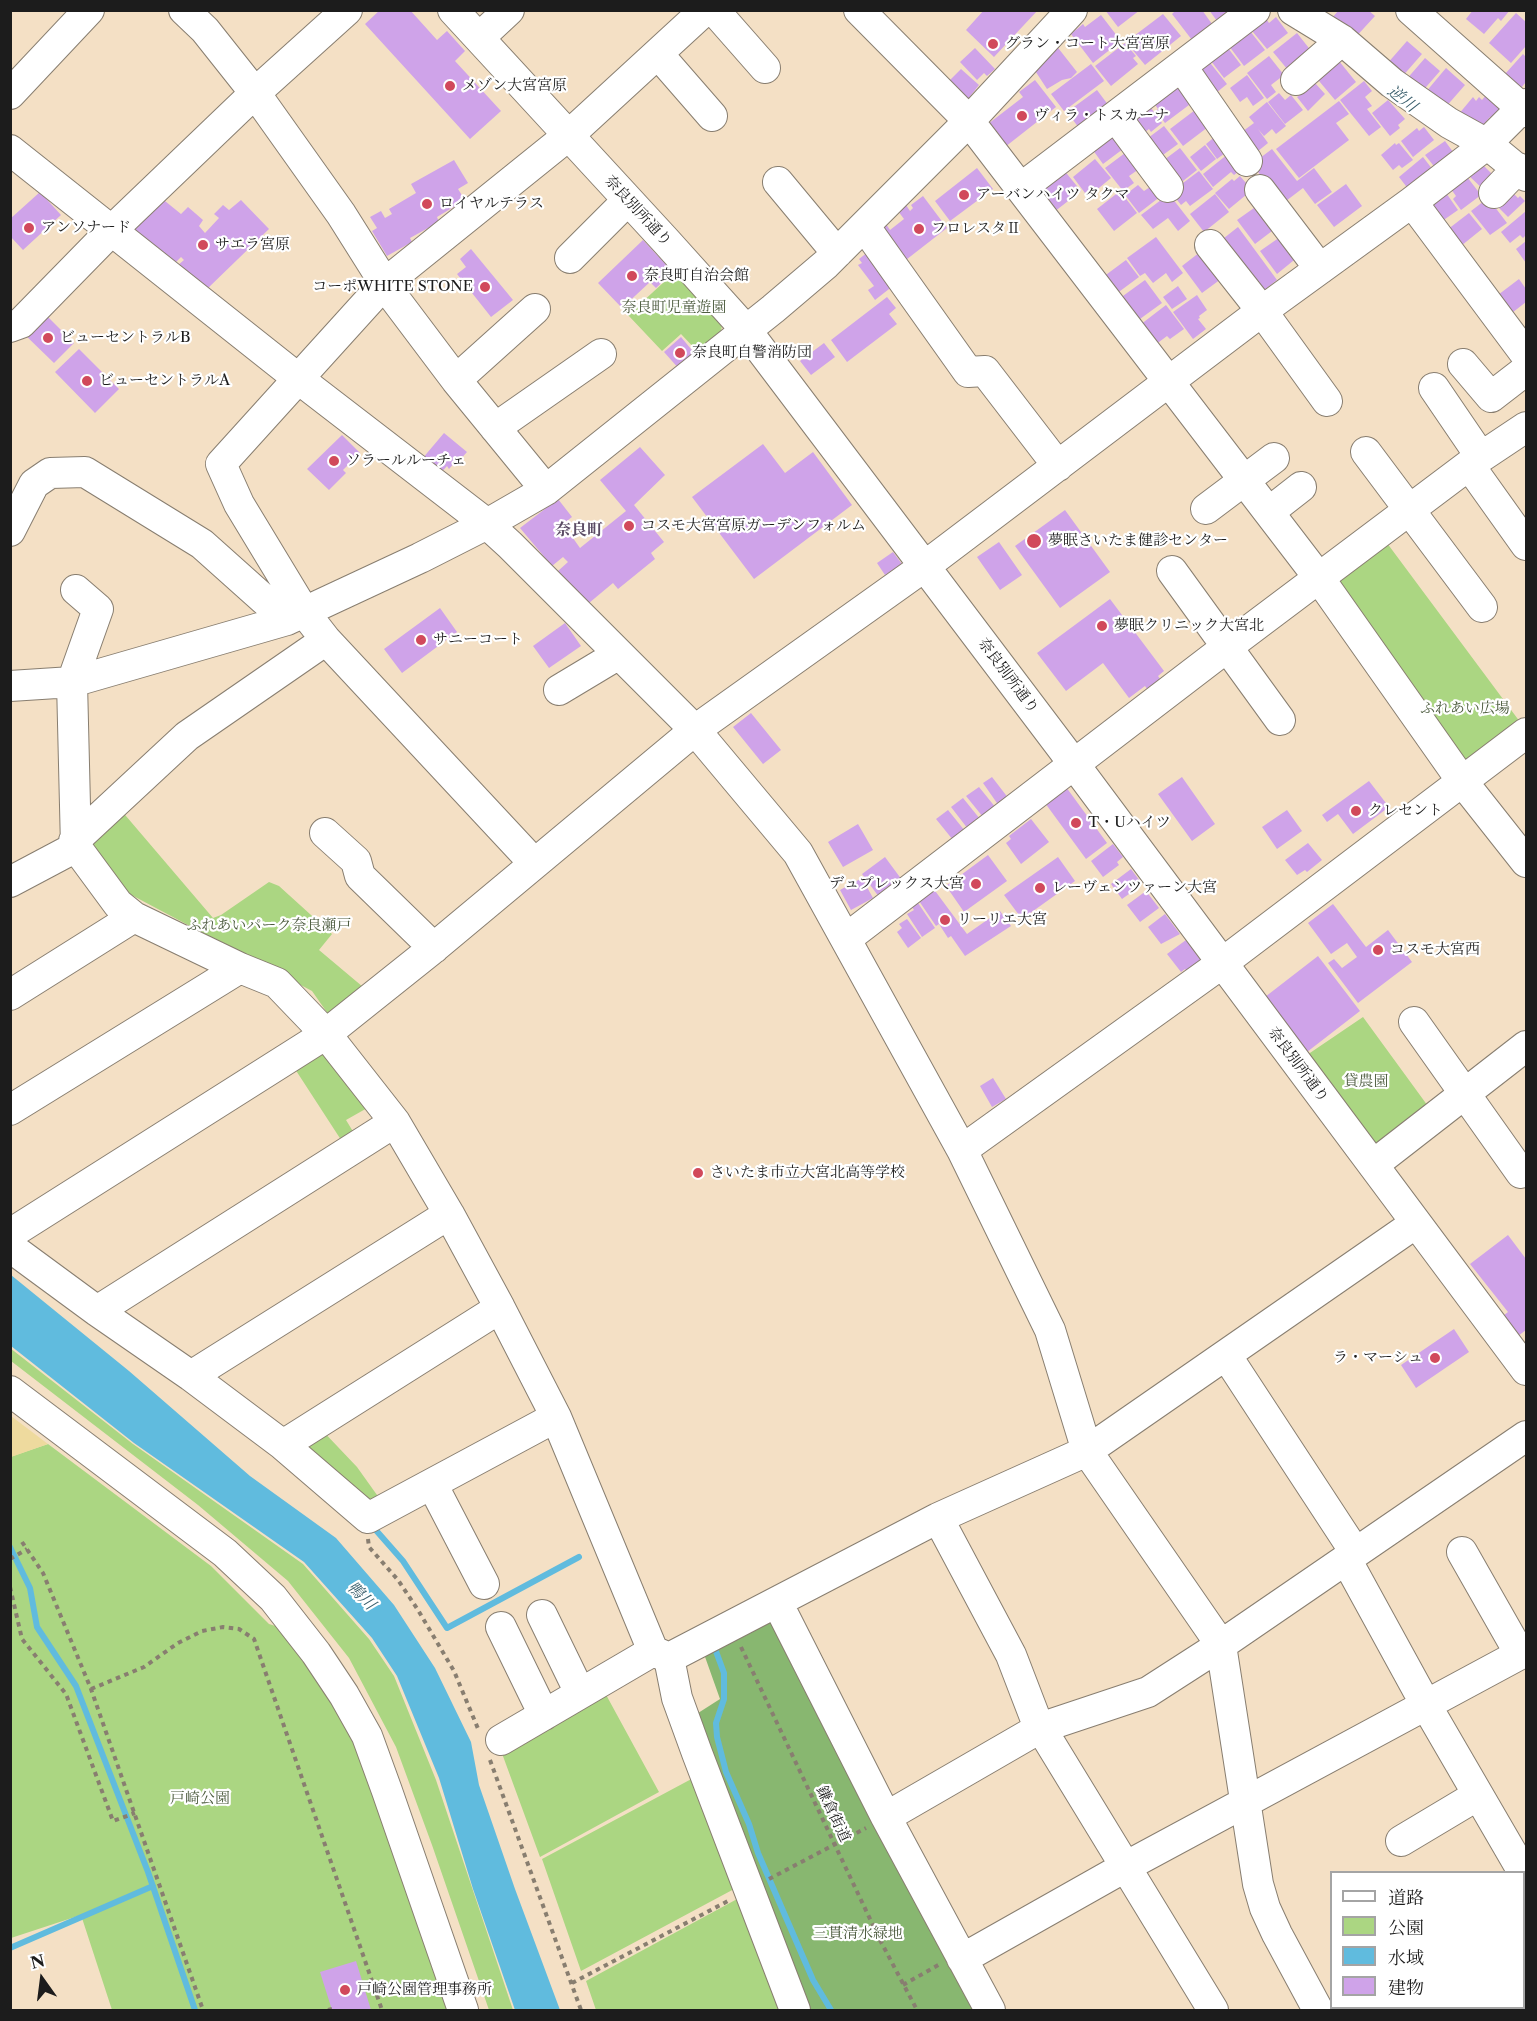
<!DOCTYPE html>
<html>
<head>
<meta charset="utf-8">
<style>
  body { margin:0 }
  #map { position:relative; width:1537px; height:2021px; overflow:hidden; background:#f4e0c5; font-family:"Libre Caslon Text","Noto Serif JP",serif }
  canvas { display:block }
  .frame { position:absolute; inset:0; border:12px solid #1c1c1c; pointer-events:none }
  .legend { position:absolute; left:1330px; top:1871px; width:195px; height:138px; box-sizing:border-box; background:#fff; border:2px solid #a4a4a4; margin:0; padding:8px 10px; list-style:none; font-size:18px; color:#1c1c1c }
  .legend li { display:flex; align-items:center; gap:12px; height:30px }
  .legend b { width:30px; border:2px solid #a4a4a4 }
  .north { position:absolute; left:12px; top:1949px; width:60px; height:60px; -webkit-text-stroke:4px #fff; paint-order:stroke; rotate:346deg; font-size:16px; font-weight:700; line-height:24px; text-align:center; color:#1c1c1c }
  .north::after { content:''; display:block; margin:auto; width:21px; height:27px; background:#1c1c1c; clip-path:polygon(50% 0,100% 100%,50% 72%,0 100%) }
</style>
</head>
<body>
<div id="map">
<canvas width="1537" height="2021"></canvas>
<div class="frame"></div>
<ul class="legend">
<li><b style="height:8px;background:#fff"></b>道路</li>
<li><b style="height:16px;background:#abd682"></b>公園</li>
<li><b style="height:16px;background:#60bbde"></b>水域</li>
<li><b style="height:16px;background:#cfa3e9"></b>建物</li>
</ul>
<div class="north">N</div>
</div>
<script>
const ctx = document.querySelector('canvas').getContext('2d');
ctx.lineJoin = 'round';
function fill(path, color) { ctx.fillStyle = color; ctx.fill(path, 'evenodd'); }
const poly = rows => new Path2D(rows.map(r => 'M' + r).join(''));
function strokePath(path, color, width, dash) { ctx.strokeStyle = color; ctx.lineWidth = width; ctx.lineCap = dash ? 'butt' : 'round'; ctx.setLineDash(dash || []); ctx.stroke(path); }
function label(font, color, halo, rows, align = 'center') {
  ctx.font = font + ' "Libre Caslon Text","Noto Serif JP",serif'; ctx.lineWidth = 4.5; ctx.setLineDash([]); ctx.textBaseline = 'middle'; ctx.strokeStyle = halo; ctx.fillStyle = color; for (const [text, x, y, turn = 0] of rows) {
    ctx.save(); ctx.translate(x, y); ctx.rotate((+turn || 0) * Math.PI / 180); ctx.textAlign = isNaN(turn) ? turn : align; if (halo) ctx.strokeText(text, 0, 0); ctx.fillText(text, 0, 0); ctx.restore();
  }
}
const green = poly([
  [676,271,722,323,721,334,698,352,681,334,662,351,628,315],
  [1384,539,1523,726,1465,771,1327,583],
  [120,809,213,918,221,915,269,882,279,886,332,934,319,950,369,992,333,1021,312,991,124,891,88,838],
  [1363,1017,1433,1113,1373,1151,1304,1057],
  [325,1050,369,1107,346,1120,357,1138,345,1146,295,1069],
  [10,1348,133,1444,303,1564,369,1639,394,1676,436,1780,513,2010,489,2010,432,1845,396,1747,349,1658,288,1581,198,1505,11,1361],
  [319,1427,357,1467,382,1502,372,1508,295,1444],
  [48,1444,211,1566,269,1624,285,1629,359,1745,455,2010,112,2010,81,1915,11,1938,10,1457],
  [604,1691,659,1792,540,1857,500,1748],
  [697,1776,736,1888,581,1971,542,1859],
  [739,1898,792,2010,596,2010,586,1981]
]);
const forest = poly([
  [771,1617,984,2010,809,2010,695,1715,720,1699,704,1654]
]);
const sand = poly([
  [11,1416,48,1444,11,1457]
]);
const water = poly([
  [11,1275,129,1371,250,1476,336,1538,394,1605,435,1668,471,1742,479,1785,515,1889,560,2010,515,2010,473,1889,439,1778,397,1676,372,1638,304,1562,134,1443,11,1346]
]);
const stream = poly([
  [374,1528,403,1561,447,1628,579,1557],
  [10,1547,30,1588,37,1627,76,1686,148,1872,195,2010],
  [714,1646,724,1673,724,1699,716,1723,717,1737,726,1772,749,1824,758,1853,813,1980,831,2010],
  [10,1948,153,1886]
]);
const building = poly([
  [380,10,410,10,437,40,447,31,465,51,455,61,501,111,470,139,365,24],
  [984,10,1038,10,994,57,966,30],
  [1105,10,1140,10,1118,27],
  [1176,10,1202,10,1212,24,1192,40,1172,14],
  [1209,10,1232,10,1217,21],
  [1339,10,1368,10,1375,16,1353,40,1330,20],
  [1473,10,1510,10,1501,21,1498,18,1484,34,1466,19],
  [1516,13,1526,22,1526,46,1511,63,1489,43],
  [1163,14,1181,36,1145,65,1126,42],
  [1101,15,1121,41,1093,63,1071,34,1083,24,1085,27],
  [1265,17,1269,23,1276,17,1288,33,1267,49,1248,26],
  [1246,26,1265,50,1244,66,1226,42],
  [1297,33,1312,52,1288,70,1273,52],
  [1407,41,1422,54,1401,78,1386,65],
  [1125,43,1136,56,1133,58,1138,64,1111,86,1095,66],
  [1055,44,1077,72,1071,78,1062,80,1047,89,1032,66],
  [975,48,995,69,987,76,984,73,977,80,960,62],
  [1228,48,1241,65,1224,78,1211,61],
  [1523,54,1526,57,1526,82,1520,89,1505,74],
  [1269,56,1284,75,1271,85,1276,92,1267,99,1247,73],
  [1425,58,1440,71,1420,94,1405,81],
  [1207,59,1227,84,1211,97,1191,71],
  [1339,61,1356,82,1335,100,1314,75],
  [1091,64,1104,81,1064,111,1051,94],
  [1446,68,1465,85,1444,109,1425,93],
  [961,69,979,85,968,99,949,81],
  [1247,75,1264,98,1253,106,1247,97,1240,102,1230,88],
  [1035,80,1056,107,1005,147,988,124,1023,97,1019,92],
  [1177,81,1193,102,1165,123,1156,111,1158,109,1152,100],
  [1364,81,1372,91,1365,97,1372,106,1367,109,1381,127,1369,136,1340,100],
  [1315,83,1325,94,1308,111,1297,97,1300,95,1295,89],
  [1097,90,1112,110,1082,132,1067,112],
  [1279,93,1285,100,1291,95,1303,110,1285,124,1268,102],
  [1487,94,1504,109,1494,121,1490,117,1477,132,1458,115,1473,97,1476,101,1479,97,1482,100],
  [1388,100,1405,119,1398,125,1400,128,1390,136,1372,113],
  [1146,101,1162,123,1151,132,1149,129,1137,138,1125,121],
  [1339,101,1349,114,1336,123,1349,140,1299,178,1276,149],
  [1267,102,1286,126,1276,134,1272,129,1264,136,1258,129,1268,143,1252,156,1239,134,1254,123,1249,117],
  [1199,107,1212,124,1183,146,1170,129],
  [1164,126,1178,144,1156,160,1140,144],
  [1424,127,1434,140,1413,157,1401,141,1417,128,1419,131],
  [1110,131,1123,149,1103,164,1090,146],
  [1217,135,1229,150,1217,159,1206,144],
  [1445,141,1456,156,1437,170,1425,155],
  [1395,143,1396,145,1399,143,1413,160,1402,168,1399,165,1393,170,1381,155],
  [1205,145,1216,159,1201,171,1190,157],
  [1180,148,1197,170,1183,181,1180,178,1173,184,1164,160],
  [1272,149,1297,181,1314,168,1332,192,1315,204,1303,188,1282,204,1252,164],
  [1129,150,1142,167,1129,176,1134,183,1123,191,1105,168],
  [1233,150,1245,166,1234,175,1231,172,1213,187,1203,174],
  [1423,157,1433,170,1409,190,1399,177],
  [1095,159,1111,178,1088,197,1073,177],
  [454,160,468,183,458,189,465,200,437,217,439,222,410,238,412,242,387,256,372,231,377,228,370,217,381,211,385,218,392,214,389,209,416,193,411,184],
  [1480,162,1498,180,1486,192,1466,173],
  [977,168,993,189,950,221,935,201],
  [1063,169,1081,191,1054,212,1037,187],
  [1199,171,1213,189,1190,206,1186,201,1181,205,1171,192],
  [1464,173,1481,195,1461,210,1453,199,1456,196,1448,185],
  [1240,176,1252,190,1229,209,1215,193,1232,179,1234,181],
  [1346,184,1362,206,1334,227,1317,205],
  [1138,185,1144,191,1153,185,1161,196,1139,213,1125,195],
  [1507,187,1518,198,1520,196,1525,201,1508,217,1492,201],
  [1444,190,1458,210,1438,224,1429,205],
  [1120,191,1137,213,1114,231,1097,209],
  [40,192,61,215,23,250,10,236,10,219],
  [1169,194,1190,221,1178,231,1168,218,1153,229,1141,215],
  [1215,194,1229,212,1204,232,1190,214],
  [923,196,947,228,902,263,877,231,886,224,890,230,904,219,898,211,906,205,910,211,913,208,911,205],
  [160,197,181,214,188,207,203,220,199,226,205,233,219,218,214,214,223,205,229,210,241,200,269,229,206,290,177,266,184,260,181,257,175,263,135,230],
  [1488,198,1507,223,1490,235,1471,211],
  [1254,208,1272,231,1255,244,1237,220],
  [1526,211,1526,235,1523,238,1520,235,1510,243,1501,232],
  [1469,213,1482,229,1456,250,1443,233],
  [1238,227,1277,280,1258,295,1219,242],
  [1283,235,1299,256,1277,274,1260,251],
  [1156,237,1183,273,1172,282,1166,273,1153,283,1145,273,1140,276,1127,258],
  [643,240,673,272,656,288,650,282,622,308,598,283],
  [1526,241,1526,263,1516,249],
  [471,249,513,300,491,317,457,274,466,267,460,259],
  [872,249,898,282,875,300,868,290,874,286,858,265,862,263,859,259],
  [1204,249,1221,279,1202,293,1182,266],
  [1126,260,1139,277,1112,297,1099,280],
  [1519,279,1526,289,1526,302,1508,316,1494,298],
  [1145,280,1162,303,1133,324,1116,301],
  [1178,286,1187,299,1172,309,1163,297],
  [1197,295,1207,310,1199,316,1200,318,1198,319,1206,329,1193,339,1173,312],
  [887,297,896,308,889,314,897,324,847,362,831,340],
  [1166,305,1184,329,1170,339,1167,336,1151,348,1136,328],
  [43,312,74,343,54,363,22,332],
  [681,337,696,355,680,370,664,352],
  [824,343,835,357,811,375,800,361],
  [79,349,119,389,95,413,55,372],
  [444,433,467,452,458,462,456,461,449,469,447,466,440,474,422,459],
  [342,435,360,453,343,470,346,473,329,490,307,469],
  [763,444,785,473,813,452,852,505,754,579,692,497],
  [640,447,665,475,634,505,664,542,651,553,655,559,618,589,613,583,589,603,558,571,568,562,563,557,552,566,520,528,558,499,572,517,563,524,580,548,626,511,600,480],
  [1065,510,1110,572,1060,608,1015,546],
  [999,542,1022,575,1000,590,977,557],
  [893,552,902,564,885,575,877,563],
  [1110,599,1164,671,1158,676,1163,683,1150,693,1145,686,1129,698,1103,663,1066,691,1037,653],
  [440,608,457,632,402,673,384,649],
  [565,623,581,646,549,668,533,646],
  [751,713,781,750,763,764,733,727],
  [992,777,1009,799,999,806,983,783],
  [1182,777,1215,824,1192,841,1158,794],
  [1369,781,1389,807,1353,834,1338,814,1327,822,1322,815],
  [979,787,996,808,983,817,966,796],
  [1066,787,1107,843,1086,859,1045,803],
  [963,798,980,819,968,829,951,807],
  [948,810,965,831,953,840,936,819],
  [1287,810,1302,831,1277,849,1262,827],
  [1031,819,1049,842,1021,864,1006,843,1011,839,1009,836],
  [858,824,873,850,843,867,828,842],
  [1308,843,1322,860,1307,872,1305,870,1297,875,1285,860],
  [1113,844,1123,857,1117,862,1119,865,1103,877,1091,861],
  [988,855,1007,881,964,912,946,886],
  [885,857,902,880,879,897,862,874],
  [1058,857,1075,881,1022,919,1004,895],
  [1131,869,1140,881,1134,885,1136,889,1122,899,1111,884],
  [862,878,873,898,851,910,840,890],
  [930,884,967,934,1000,911,1011,926,965,956,951,936,948,938,939,924,936,926,915,895],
  [1146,891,1159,908,1140,922,1127,905],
  [916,900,935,928,922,937,907,914,914,910,910,904],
  [1333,904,1366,947,1388,930,1412,962,1358,1003,1328,963,1334,959,1342,968,1357,957,1347,943,1331,954,1308,923],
  [1165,914,1180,934,1161,944,1148,927],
  [907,919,921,938,908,948,897,932,902,928,899,924],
  [1186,940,1200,959,1199,968,1189,974,1185,969,1181,972,1167,954],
  [1318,956,1360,1011,1307,1052,1265,997],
  [993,1078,1006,1099,992,1107,980,1086],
  [1508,1235,1526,1259,1526,1330,1518,1336,1503,1316,1508,1312,1470,1264],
  [1454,1329,1469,1352,1416,1388,1401,1365],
  [356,1961,371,2010,332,2010,320,1972]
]);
const path = poly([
  [368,1539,369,1547,398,1580,418,1610,454,1671,479,1731],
  [22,1542,43,1573,91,1689,203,2010],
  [10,1559,27,1549],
  [10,1587,22,1639,66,1694,113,1821,135,1813],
  [741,1647,880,1940,917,2010],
  [91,1689,144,1667,178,1643,202,1631,223,1627,239,1629,254,1639,382,2010],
  [490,1760,581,2010],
  [769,1879,866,1828],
  [572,1983,728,1901],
  [903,1985,940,1964],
  [328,2010,332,2009]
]);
const minor = poly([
  [184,10,205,30,255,93,341,214,392,295,456,380,546,490],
  [453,10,665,240,746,330,1074,764,1526,1370],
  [714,10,765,68],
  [859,10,969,121,1319,578,1462,781,1526,862],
  [1293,10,1342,40,1392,83,1449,123,1487,144,1526,176],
  [1411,10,1526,112],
  [479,38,509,10],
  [658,54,712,116],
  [1182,67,1247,161],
  [1296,80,1342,40],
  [10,94,89,10],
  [1116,117,1168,187],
  [10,150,300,380,487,524,510,545,695,730,798,853,962,1150,1050,1330,1087,1451,1221,1645,1258,1884,1265,1908,1277,1934,1318,2010],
  [778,182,837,253],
  [1021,188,1255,10],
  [1260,190,1320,269],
  [1494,193,1518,168],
  [1412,202,1526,355],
  [865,227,968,372,985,371,1058,466],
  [1210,245,1262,311,1327,401],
  [570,258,628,200],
  [10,327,21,323,112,230,255,93,347,10],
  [1463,364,1491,397,1526,370],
  [456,380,535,309],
  [1434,388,1481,457],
  [495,428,601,354],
  [1366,452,1482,607],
  [1469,465,1526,545],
  [1206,509,1274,458],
  [1269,512,1301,487],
  [10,531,34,484,50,473,85,472,202,544,287,620],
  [1172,571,1280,720],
  [76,590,98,609,72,682,76,847,118,904,134,917,240,968,277,983,326,1034,395,1122,449,1214,500,1308,556,1417,653,1651,669,1658,938,1518,1087,1451,1416,1223],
  [10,686,72,682,287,620,420,558,487,524,546,490,773,309,826,264,969,121,1072,10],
  [559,690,619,654],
  [325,833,356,861,360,876,434,948],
  [74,841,187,736,326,640],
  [534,863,326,640,305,613,239,504,221,464,384,284,569,135,705,10],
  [10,882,76,847],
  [847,938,1227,647,1469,465,1526,427],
  [10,995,134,917],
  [1414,1022,1521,1173],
  [10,1110,240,968],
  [962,1150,1221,964,1526,733],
  [1373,1165,1526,1046],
  [10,1234,326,1034,430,951,695,730,925,566,1262,311,1412,202,1482,148,1526,104],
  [10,1247,97,1311,191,1376,283,1445,368,1518,556,1417],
  [97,1311,395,1122],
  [1226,1355,1355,1552],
  [191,1376,449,1214],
  [10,1391,225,1553,273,1598,316,1653,344,1695,367,1736,387,1791,463,2010],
  [283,1445,500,1308],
  [432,1484,484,1584],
  [938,1518,1011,1655,1036,1720,1213,2010],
  [1462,1552,1520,1654],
  [1346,1559,1426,1705,1523,1872],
  [777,1602,886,1817,990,2010],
  [542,1615,580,1693],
  [501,1627,544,1715],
  [669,1658,677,1698,697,1753,795,2010],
  [501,1740,653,1651],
  [886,1817,1040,1728,1148,1692,1221,1645,1526,1436],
  [1401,1841,1478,1795],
  [1524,1917,1526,1915],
  [962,1959,1125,1867,1526,1651],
  [1464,2008,1465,2010]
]);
const markers = [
  [993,44,6,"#d1495b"],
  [450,86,6,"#d1495b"],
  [1022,116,6,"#d1495b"],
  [964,195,6,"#d1495b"],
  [427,204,6,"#d1495b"],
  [29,228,6,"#d1495b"],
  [919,229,6,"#d1495b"],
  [203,245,6,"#d1495b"],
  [632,276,6,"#d1495b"],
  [485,287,6,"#d1495b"],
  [48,338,6,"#d1495b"],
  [680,353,6,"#d1495b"],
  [87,381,6,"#d1495b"],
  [334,461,6,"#d1495b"],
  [629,526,6,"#d1495b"],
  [1034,541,8,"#d1495b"],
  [1102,626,6,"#d1495b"],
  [421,640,6,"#d1495b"],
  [1356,811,6,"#d1495b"],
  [1076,823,6,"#d1495b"],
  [976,884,6,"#d1495b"],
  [1040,888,6,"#d1495b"],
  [945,920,6,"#d1495b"],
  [1378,950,6,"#d1495b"],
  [698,1173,6,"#d1495b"],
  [1435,1358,6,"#d1495b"],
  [345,1990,6,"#d1495b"]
];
const poiNames = [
  ["グラン・コート大宮宮原",1005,44],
  ["メゾン大宮宮原",462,86],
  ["ヴィラ・トスカーナ",1034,116],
  ["アーバンハイツ タクマ",976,195],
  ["ロイヤルテラス",439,204],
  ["アンソナード",41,228],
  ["フロレスタⅡ",931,229],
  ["サエラ宮原",215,245],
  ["奈良町自治会館",644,276],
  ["コーポWHITE STONE",473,287,"right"],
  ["ビューセントラルB",60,338],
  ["奈良町自警消防団",692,353],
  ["ビューセントラルA",99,381],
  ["ソラールルーチェ",346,461],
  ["コスモ大宮宮原ガーデンフォルム",641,526],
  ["夢眠さいたま健診センター",1048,541],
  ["夢眠クリニック大宮北",1114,626],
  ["サニーコート",433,640],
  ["クレセント",1368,811],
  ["T・Uハイツ",1088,823],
  ["デュプレックス大宮",964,884,"right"],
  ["レーヴェンツァーン大宮",1052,888],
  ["リーリエ大宮",957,920],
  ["コスモ大宮西",1390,950],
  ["さいたま市立大宮北高等学校",710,1173],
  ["ラ・マーシュ",1423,1358,"right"],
  ["戸崎公園管理事務所",357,1990]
];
const streetNames = [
  ["奈良別所通り",638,211,47],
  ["奈良別所通り",1008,676,53],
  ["奈良別所通り",1298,1065,53],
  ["鎌倉街道",833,1814,65]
];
const parkNames = [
  ["奈良町児童遊園",674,308],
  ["ふれあい広場",1465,709],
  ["ふれあいパーク奈良瀬戸",269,926],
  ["貸農園",1366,1082],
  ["戸崎公園",200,1799],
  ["三貫清水緑地",858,1934]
];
const waterNames = [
  ["逆川",1402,99,38],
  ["鴨川",361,1596,45]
];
const neighbourhoodNames = [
  ["奈良町",579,530]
];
fill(green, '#abd682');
fill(forest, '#88b770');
fill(sand, '#eeda9e');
fill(water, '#60bbde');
strokePath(stream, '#60bbde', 6);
fill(building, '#cfa3e9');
strokePath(minor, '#887e70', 32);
strokePath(path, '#887e70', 4, [4.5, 4.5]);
strokePath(minor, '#fff', 30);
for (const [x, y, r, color] of markers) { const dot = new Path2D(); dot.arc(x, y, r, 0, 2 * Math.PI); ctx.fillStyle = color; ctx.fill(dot); strokePath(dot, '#fff', 2); }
label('15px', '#1c1c1c', '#fff', poiNames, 'left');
label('15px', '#1c1c1c', '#fff', streetNames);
label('15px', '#4e5d40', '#fff', parkNames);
label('italic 16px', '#375c6a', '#fff', waterNames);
label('bold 16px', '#5b4b64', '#fff', neighbourhoodNames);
</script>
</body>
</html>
